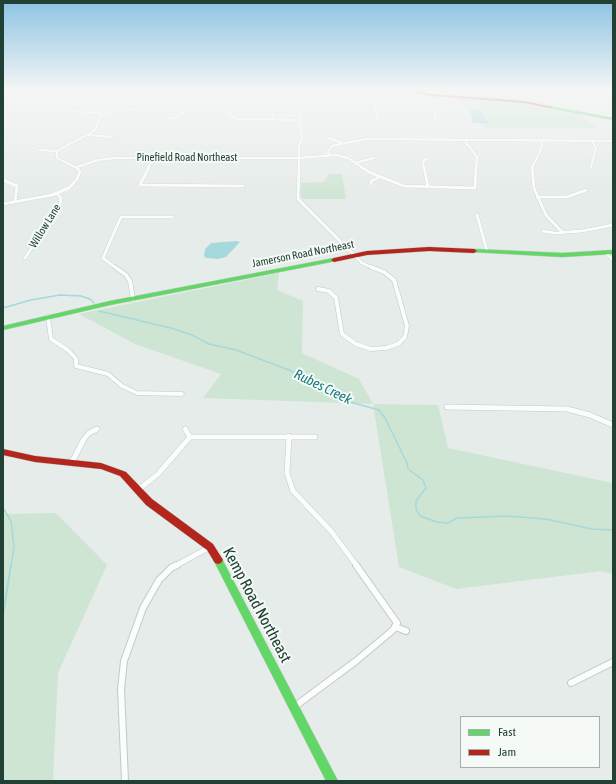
<!DOCTYPE html>
<html>
<head>
<meta charset="utf-8">
<style>
  body { margin:0 }
  #map { position:relative; width:616px; height:784px; overflow:hidden; background:#e6ece9; font-family:"Asap Condensed",sans-serif }
  canvas { display:block }
  .frame { position:absolute; inset:0; border:4px solid #224135; pointer-events:none }
  .legend { position:absolute; left:460px; top:716px; width:140px; height:52px; box-sizing:border-box; background:#f5faf7; border:1px solid #a1b0a9; margin:0; padding:5px 7px; list-style:none; font-size:12px; color:#224135 }
  .legend li { display:flex; align-items:center; gap:8px; height:20px }
  .legend b { width:20px; border:1px solid #a1b0a9 }
</style>
</head>
<body>
<div id="map">
<canvas width="616" height="784"></canvas>
<div class="frame"></div>
<ul class="legend">
<li><b style="height:5px;background:#63d668"></b>Fast</li>
<li><b style="height:5px;background:#b3261e"></b>Jam</li>
</ul>
</div>
<script>
const ctx = document.querySelector('canvas').getContext('2d');
ctx.lineJoin = 'round';
function fill(path, color) { ctx.fillStyle = color; ctx.fill(path, 'evenodd'); }
const poly = rows => new Path2D(rows.map(r => 'M' + r).join(''));
function strokePath(path, color, width, dash) { ctx.strokeStyle = color; ctx.lineWidth = width; ctx.lineCap = dash ? 'butt' : 'round'; ctx.setLineDash(dash || []); ctx.stroke(path); }
function label(font, color, halo, rows, align = 'center') {
  ctx.font = font + ' "Asap Condensed",sans-serif'; ctx.lineWidth = 4; ctx.setLineDash([]); ctx.textBaseline = 'middle'; ctx.strokeStyle = halo; ctx.fillStyle = color; for (const [text, x, y, turn = 0] of rows) {
    ctx.save(); ctx.translate(x, y); ctx.rotate((+turn || 0) * Math.PI / 180); ctx.textAlign = isNaN(turn) ? turn : align; if (halo) ctx.strokeText(text, 0, 0); ctx.fillText(text, 0, 0); ctx.restore();
  }
}
const green = poly([
  [474,90,488,90,508,98,577,112,597,128,486,128,455,96,475,97],
  [329,174,342,174,346,199,302,199,300,194,301,183,324,182],
  [279,273,277,290,303,301,302,353,359,379,373,404,438,405,448,448,613,483,613,574,601,571,456,589,399,567,373,404,203,398,221,374,135,344,79,314],
  [56,513,107,565,58,673,53,781,3,781,3,514]
]);
const water = poly([
  [480,109,486,121,493,123,473,123,470,111],
  [236,241,240,242,226,257,218,259,206,258,204,256,205,249,211,243]
]);
const streamFar1 = poly([
  [3,308,31,300,60,295,81,296,90,299,94,303],
  [99,311,171,328,192,335,209,344,236,350,289,370,343,400,379,410,385,418,407,463,408,469,423,480,426,488,416,501,416,509,420,516,437,522,448,523,457,518,506,516,546,519,592,529,613,530],
  [3,508,11,521,14,547,11,566]
]);
const stream = poly([
  [3,615,11,565]
]);
const streetFar4 = poly([
  [66,90,66,108,70,111,103,114],
  [238,90,243,94,268,101,274,106,273,120],
  [372,90,378,122],
  [475,90,475,97],
  [582,90,598,104,613,110],
  [583,91,613,91],
  [108,98,125,99],
  [267,101,277,96,278,90],
  [117,106,137,110],
  [227,110,231,116,238,119,300,120],
  [167,119,178,117,184,112,192,95,189,90],
  [436,122,433,108,435,103,443,96,441,90],
  [89,135,111,137],
  [328,138,342,143],
  [464,140,477,157,476,168],
  [39,150,57,151],
  [329,155,328,151,332,146,365,139,613,141],
  [355,163,374,158],
  [77,167,98,160,116,158,299,158,337,155,348,158,363,168],
  [591,167,596,148,592,141],
  [77,168,57,158,57,151,92,132,97,127,99,118,128,97,172,90],
  [148,168,153,158],
  [299,168,299,146,302,138,300,120,305,95,304,90],
  [424,168,423,162,426,159],
  [532,168,542,147,541,140]
]);
const streetFar3 = poly([
  [149,167,140,185,243,186],
  [299,167,298,199,362,263,373,268],
  [361,167,371,173,404,186,475,188,476,167],
  [424,167,428,187],
  [532,167,534,188,546,215,562,232],
  [3,180,17,186,15,201],
  [371,184,371,181,380,177],
  [537,197,567,197,586,190],
  [3,204,52,195,69,188,77,179,80,171,76,167],
  [477,215,487,251],
  [543,231,554,233,582,231,613,225],
  [606,253,613,260],
  [25,258,60,205,61,198,57,194],
  [116,268,103,258,121,217,172,217]
]);
const streetFar2 = poly([
  [115,267,126,275,130,281,133,299],
  [318,289,329,291,336,298,342,334,356,344,371,349,386,348,398,344,405,337,407,326,394,280,384,272,371,267],
  [48,317,51,339,68,350,76,359,76,366,108,374,122,386,137,393,182,394]
]);
const streetFar1 = poly([
  [447,407,567,409,590,415,613,425],
  [185,429,190,437],
  [289,436,287,473,293,491,331,531,357,566],
  [72,462,84,439,89,433,97,429],
  [138,490,158,474,190,437,315,437],
  [175,566,210,547]
]);
const street = poly([
  [396,627,406,631],
  [571,683,613,662],
  [294,707,356,661,393,630,397,623,356,565],
  [125,781,121,689,124,661,143,608,159,580,171,568,177,565]
]);
const fast = poly([
  [550,106,613,118,613,120,549,108,550,106],
  [474,249,562,253,613,250,613,254,562,257,472,252,471,251,474,249],
  [334,258,336,259,336,261,110,305,3,330,3,326,110,301,334,258],
  [218,556,221,557,338,781,326,781,215,563,213,560,215,557,218,556]
]);
const jam = poly([
  [401,90,410,90,432,94,525,101,552,107,550,108,525,103,432,96,401,90],
  [429,247,474,249,477,251,474,253,429,251,367,255,334,262,331,260,334,258,367,251,429,247],
  [3,449,35,456,101,463,126,472,152,499,213,544,223,560,221,563,218,564,215,563,207,550,146,505,120,476,101,469,35,462,3,455,3,449]
]);
const farStreetnames = [
  ["Pinefield Road Northeast",187,158],
  ["Willow Lane",45,226,-58],
  ["Jamerson Road Northeast",303,254,-11]
];
const waterNames = [
  ["Rubes Creek",323,387,26]
];
const nearStreetnames = [
  ["Kemp Road Northeast",257,605,62]
];
fill(green, '#cfe5d4');
fill(water, '#a6d9db');
strokePath(streamFar1, '#a6d9db', 1.5);
strokePath(stream, '#a6d9db', 2);
strokePath(streetFar4, '#c3c9c6', 3);
strokePath(streetFar3, '#c3c9c6', 3.5);
strokePath(streetFar2, '#c3c9c6', 5);
strokePath(streetFar1, '#c3c9c6', 6);
strokePath(street, '#c3c9c6', 8);
strokePath(fast, '#c2c9c6', 1);
strokePath(jam, '#c2c9c6', 1);
strokePath(streetFar4, '#fbfcfc', 2.5);
strokePath(streetFar3, '#fbfcfc', 3);
strokePath(streetFar2, '#fbfcfc', 4);
strokePath(streetFar1, '#fbfcfc', 5);
strokePath(street, '#fbfcfc', 6);
fill(fast, '#63d668');
fill(jam, '#b3261e');
const sky = ctx.createLinearGradient(0, 0, 0, 200);
sky.addColorStop(0, '#8dc3e3');
sky.addColorStop(0.45, '#f4f6f5');
sky.addColorStop(1, '#f4f6f500');
ctx.fillStyle = sky;
ctx.fillRect(0, 0, 616, 200);
label('11px', '#224135', '#f5faf7', farStreetnames);
label('italic 14px', '#197a80', '#f5faf7', waterNames);
label('16px', '#224135', '#f5faf7', nearStreetnames);
</script>
</body>
</html>
